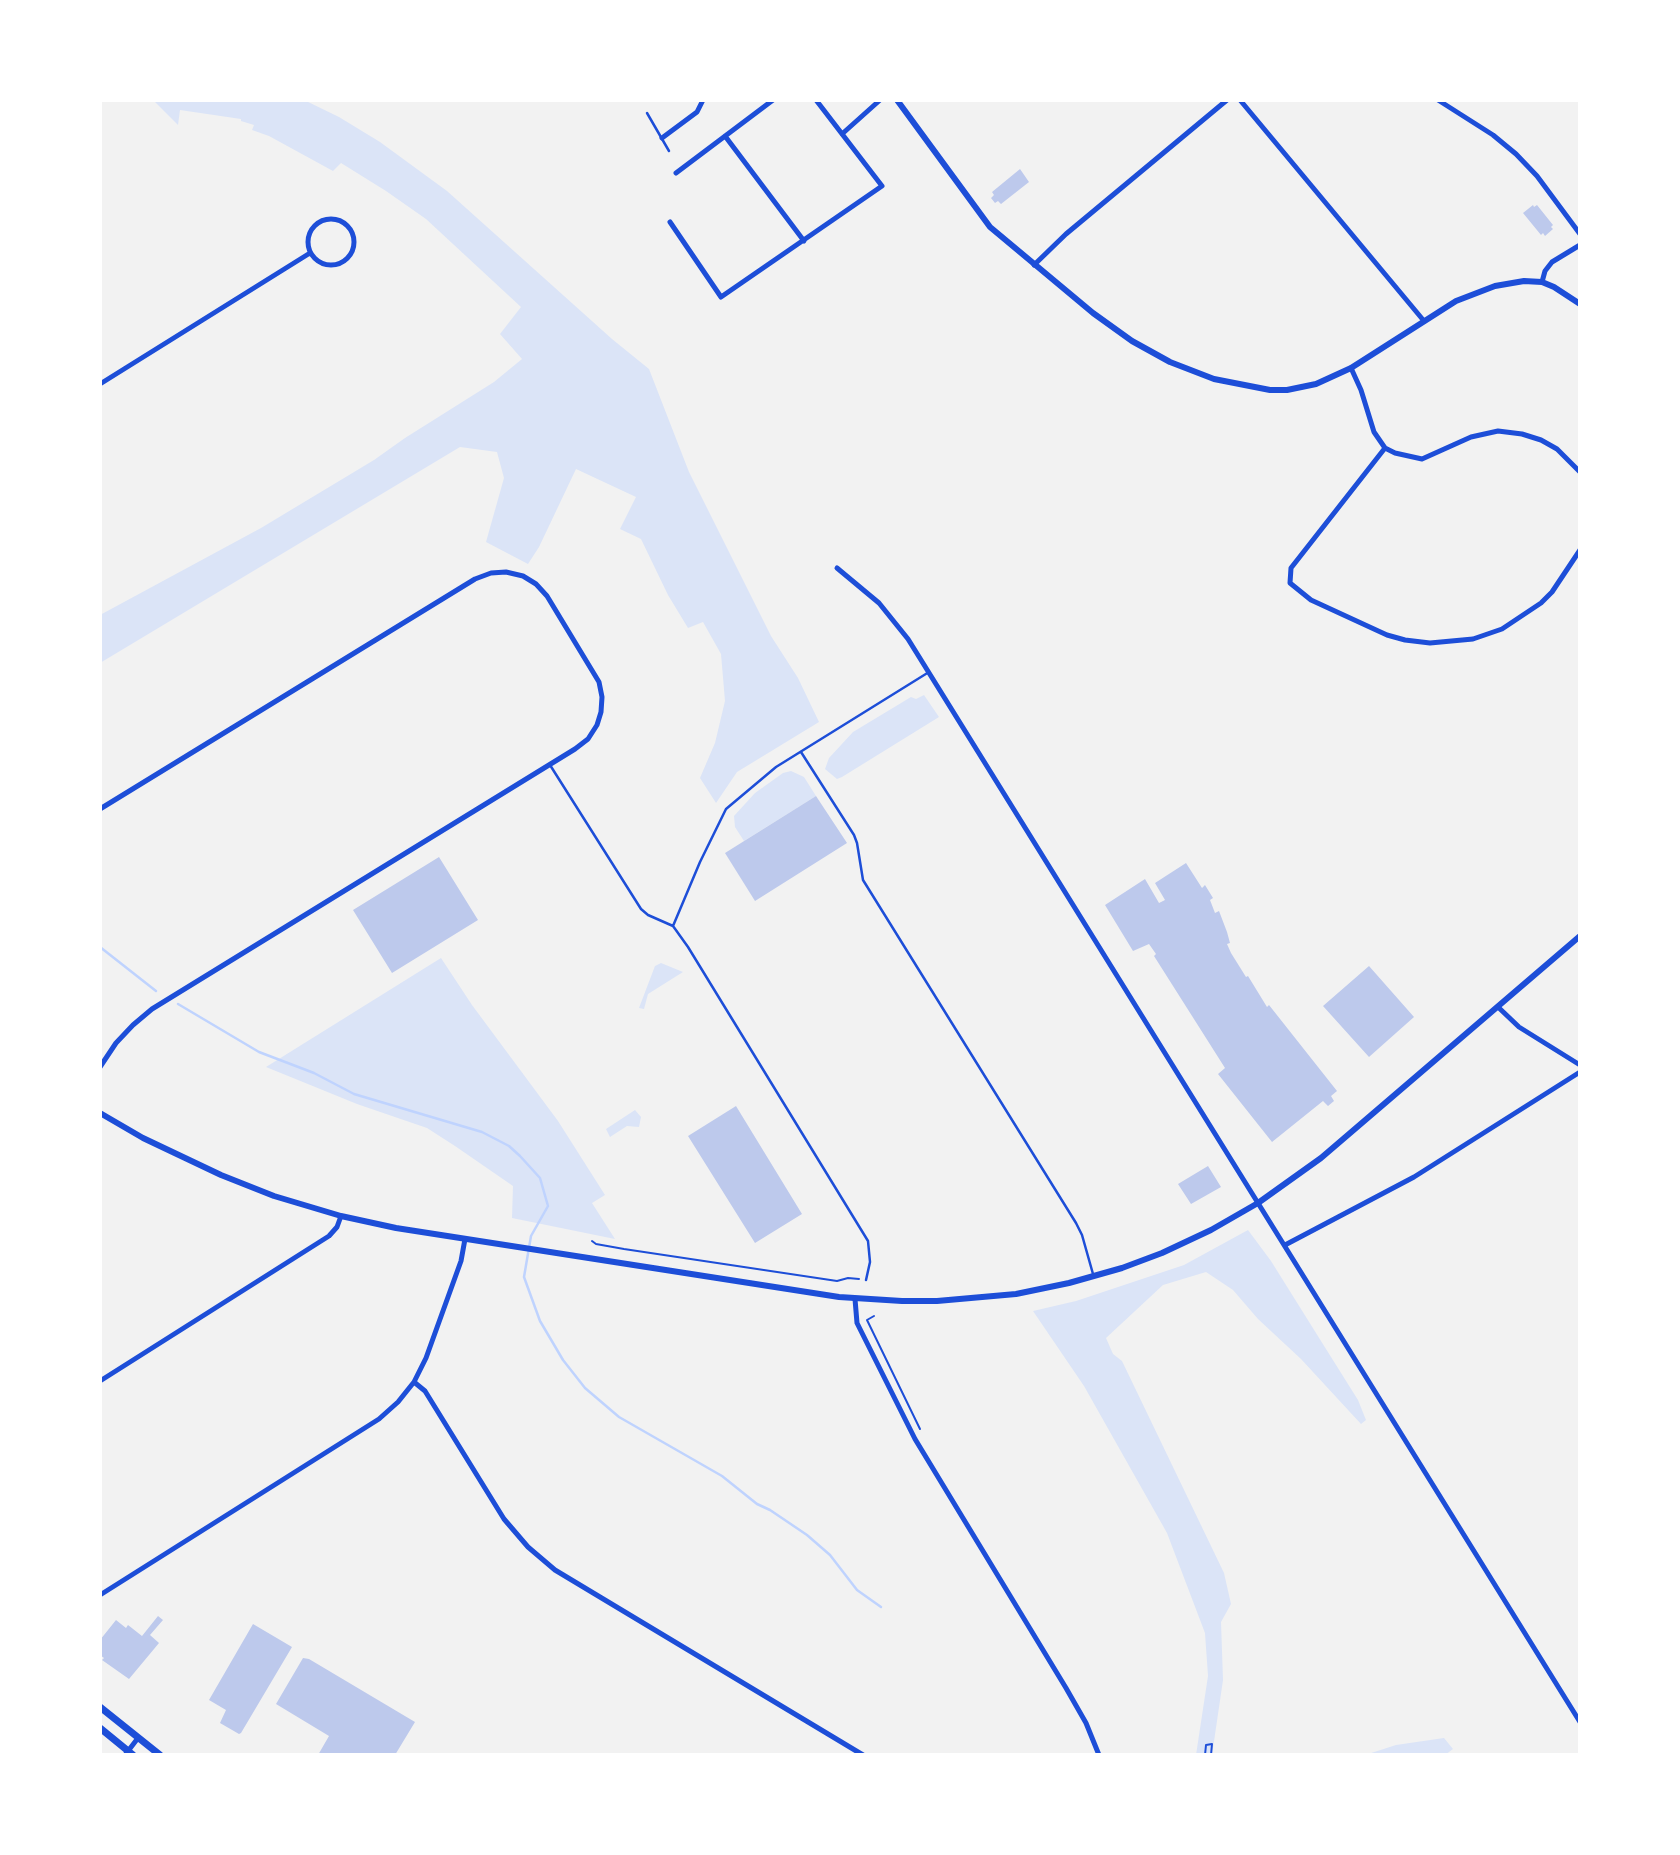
<!DOCTYPE html>
<html>
<head>
<meta charset="utf-8">
<style>
  body { margin:0 }
  #map { position:relative; width:1680px; height:1855px; overflow:hidden; background:#f2f2f2; font-family:Roboto,sans-serif }
  canvas { display:block }
  .frame { position:absolute; inset:0; border:102px solid #fff; pointer-events:none }
</style>
</head>
<body>
<div id="map">
<canvas width="1680" height="1855"></canvas>
<div class="frame"></div>
</div>
<script>
const ctx = document.querySelector('canvas').getContext('2d');
ctx.lineJoin = 'round';
function fill(path, color) { ctx.fillStyle = color; ctx.fill(path, 'evenodd'); }
const poly = rows => new Path2D(rows.map(r => 'M' + r).join(''));
function strokePath(path, color, width, dash) { ctx.strokeStyle = color; ctx.lineWidth = width; ctx.lineCap = dash ? 'butt' : 'round'; ctx.setLineDash(dash || []); ctx.stroke(path); }
const green = poly([
  [153,100,304,100,339,117,380,142,447,191,612,339,649,369,689,472,771,636,798,678,819,722,737,772,716,803,700,778,715,743,725,701,721,654,703,622,688,628,668,595,641,539,620,529,636,497,576,469,539,547,528,564,486,542,504,478,497,452,460,447,100,663,100,615,261,528,374,460,405,438,494,382,522,359,500,334,521,307,426,219,386,191,341,163,333,171,269,136,252,130,254,125,241,121,241,119,180,110,178,125],
  [924,695,939,717,842,777,837,779,825,769,829,758,853,732,911,697,916,699],
  [791,771,804,777,816,796,744,841,735,827,734,816,755,793,783,773],
  [441,958,472,1005,558,1121,605,1195,592,1203,615,1239,512,1218,513,1186,455,1146,427,1128,357,1104,266,1067],
  [661,963,683,972,648,994,644,1009,639,1008,655,966],
  [635,1110,641,1117,639,1127,627,1126,610,1137,606,1129],
  [1248,1230,1271,1261,1326,1349,1358,1400,1366,1420,1361,1424,1301,1359,1258,1319,1233,1290,1206,1272,1163,1285,1106,1338,1113,1354,1122,1361,1224,1573,1231,1604,1221,1622,1223,1680,1212,1755,1196,1755,1208,1676,1205,1633,1167,1533,1084,1386,1033,1311,1076,1301,1184,1265],
  [1444,1738,1453,1749,1445,1755,1365,1755,1396,1745]
]);
const stream = poly([
  [100,947,156,991],
  [178,1004,259,1052,314,1073,354,1094,482,1132,509,1146,520,1156,540,1178,548,1206,531,1236,524,1277,540,1321,563,1360,585,1388,619,1417,722,1476,757,1504,770,1510,807,1535,830,1555,857,1590,881,1607]
]);
const building = poly([
  [1020,169,1029,182,1001,204,998,201,995,203,991,198,994,195,992,192],
  [1533,205,1534,207,1537,205,1553,225,1551,227,1553,229,1545,236,1543,233,1541,235,1523,213],
  [816,796,847,843,755,901,725,853],
  [439,857,478,920,392,973,353,910],
  [1186,863,1202,888,1205,885,1213,898,1210,900,1215,913,1219,911,1227,932,1230,943,1227,944,1231,953,1246,977,1248,976,1267,1007,1269,1005,1337,1091,1331,1096,1334,1101,1328,1106,1323,1101,1272,1142,1218,1074,1225,1068,1154,956,1156,954,1149,944,1133,951,1105,905,1145,879,1159,903,1165,900,1155,883],
  [1369,966,1414,1017,1369,1057,1323,1006],
  [736,1106,802,1214,755,1243,688,1136],
  [1208,1166,1221,1187,1191,1204,1178,1184],
  [158,1616,163,1620,150,1635,159,1643,129,1679,102,1660,104,1658,100,1655,100,1640,116,1620,126,1628,128,1625,142,1636],
  [253,1624,292,1647,241,1733,239,1734,220,1723,226,1710,209,1700],
  [303,1658,309,1659,415,1722,395,1755,318,1755,329,1736,276,1704]
]);
const path = poly([
  [592,1241,596,1244,624,1249,837,1281,848,1278,859,1279],
  [874,1316,867,1320,920,1429],
  [1205,1755,1206,1745,1212,1744,1211,1755]
]);
const service = poly([
  [647,113,669,151],
  [801,752,854,835,857,843,863,880,1076,1223,1082,1235,1093,1274],
  [550,765,641,909,648,915,673,926],
  [866,1280,870,1262,868,1241,688,947,673,926,700,862,726,809,776,767,929,672]
]);
const minor = poly([
  [1240,100,1424,321],
  [1438,100,1493,135,1516,154,1537,176,1580,234],
  [842,134,880,100],
  [725,136,804,241],
  [662,138,697,112,703,100],
  [676,173,773,100],
  '308 242a23 23 0 1 1 46 0a23 23 0 1 1-46 0Z',
  [670,222,721,297,882,186,816,100],
  [1034,265,1066,234,1227,100],
  [1542,282,1545,271,1552,262,1580,245],
  [1351,368,1361,390,1374,432,1385,448,1395,453,1422,459,1471,437,1498,431,1522,434,1541,440,1557,449,1580,472],
  [100,384,310,253],
  [1385,448,1291,568,1290,583,1311,600,1387,635,1405,640,1430,643,1473,639,1502,629,1541,603,1552,592,1580,550],
  [837,568,879,603,908,639,1580,1722],
  [100,809,475,579,491,573,506,572,523,576,536,584,547,596,599,682,602,697,601,712,597,725,588,739,575,749,152,1009,133,1025,116,1043,100,1067],
  [1498,1007,1519,1027,1580,1065],
  [1285,1245,1414,1177,1580,1072],
  [855,1299,857,1323,915,1439,1066,1688,1086,1723,1099,1755],
  [100,1381,329,1236,337,1227,341,1216],
  [414,1382,425,1391,504,1519,528,1547,555,1570,863,1755],
  [100,1595,379,1419,398,1402,414,1382,426,1358,461,1261,465,1239],
  [125,1755,138,1738]
]);
const tertiary = poly([
  [897,100,990,227,1093,313,1132,341,1170,362,1214,379,1270,390,1287,390,1316,384,1351,368,1456,301,1495,286,1524,281,1542,282,1554,287,1580,304],
  [100,1113,143,1138,221,1175,274,1196,341,1216,396,1228,839,1297,902,1301,937,1301,1016,1294,1069,1283,1122,1268,1162,1253,1211,1230,1258,1203,1321,1158,1580,936]
]);
const secondary = poly([
  [100,1707,160,1755],
  [100,1728,133,1755]
]);
fill(green, '#dbe4f7');
strokePath(stream, '#bfd3fe', 2.5);
fill(building, '#bdc9ec');
strokePath(path, '#1d4ed8', 2);
strokePath(service, '#1d4ed8', 2.5);
strokePath(minor, '#1d4ed8', 5);
strokePath(tertiary, '#1d4ed8', 6);
strokePath(secondary, '#1d4ed8', 7);
</script>
</body>
</html>
